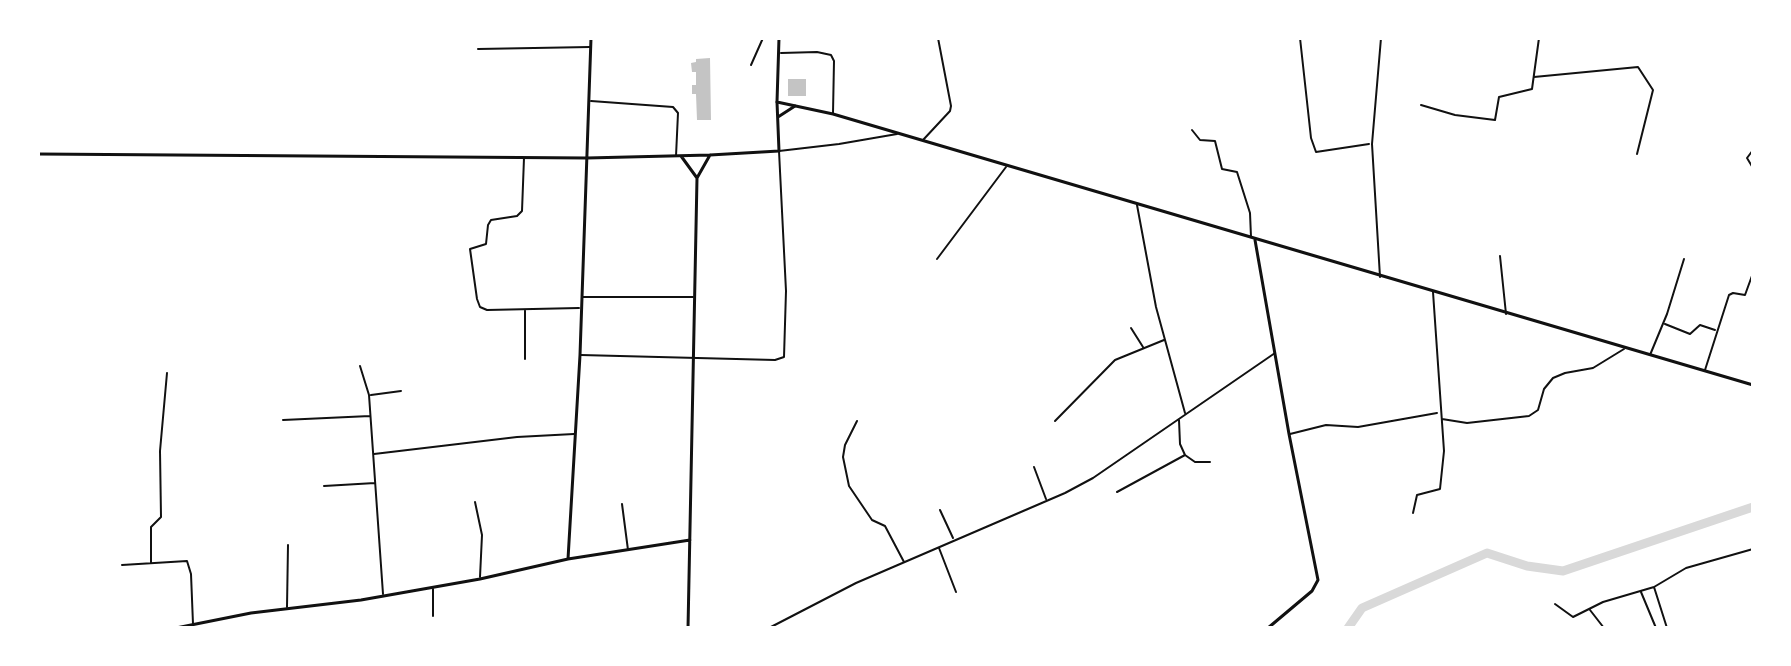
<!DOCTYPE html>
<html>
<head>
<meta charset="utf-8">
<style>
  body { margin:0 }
  #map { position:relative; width:1791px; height:666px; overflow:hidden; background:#fff; font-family:Lora,serif }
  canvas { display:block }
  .frame { position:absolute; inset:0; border:40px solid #fff; pointer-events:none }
</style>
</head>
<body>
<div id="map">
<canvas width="1791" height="666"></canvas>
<div class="frame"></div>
</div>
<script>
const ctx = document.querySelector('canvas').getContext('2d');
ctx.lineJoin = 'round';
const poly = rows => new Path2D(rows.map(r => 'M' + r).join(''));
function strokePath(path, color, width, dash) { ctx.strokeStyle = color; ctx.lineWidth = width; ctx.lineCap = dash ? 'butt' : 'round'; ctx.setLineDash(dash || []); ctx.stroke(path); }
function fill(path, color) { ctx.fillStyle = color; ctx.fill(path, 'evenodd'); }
const river = poly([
  [1348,628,1362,608,1487,553,1527,566,1563,571,1753,507]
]);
const building = poly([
  [710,58,711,120,697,120,696,94,692,94,692,85,696,85,696,72,692,72,691,63,696,62,696,59],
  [788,79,806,79,806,96,788,96]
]);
const minor = poly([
  [1300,38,1311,138,1316,152,1369,144],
  [478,49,590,47],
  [781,53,817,52,831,55,834,61,833,113],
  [751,65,763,38],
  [1534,77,1638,67,1653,90,1637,154],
  [591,101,673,107,678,113,676,156],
  [1421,105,1455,115,1495,120,1499,97,1532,89,1539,38],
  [1192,130,1200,140,1215,141,1222,169,1237,172,1250,213,1251,237],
  [923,140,950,111,951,106,938,38],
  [1753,150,1747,158,1753,168],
  [524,158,522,211,517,216,491,220,488,225,486,244,470,249,477,299,480,307,487,310,579,308],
  [1137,205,1156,307,1185,413],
  [1500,256,1506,314],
  [937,259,1006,167],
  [1380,277,1372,144,1381,38],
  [583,297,693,297],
  [525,310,525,359],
  [1665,324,1690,334,1700,325,1715,330],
  [1131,328,1143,347],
  [581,355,775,360,784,357,786,291,779,151,839,144,897,134],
  [1650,355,1667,314,1684,259],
  [360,366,369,395,383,594],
  [1705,370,1729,295,1733,293,1745,295,1753,273],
  [371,395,401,391],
  [1442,419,1467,423,1529,416,1538,410,1544,389,1553,378,1565,373,1593,368,1624,349],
  [283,420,370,416],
  [857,421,845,445,843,457,849,486,872,520,885,526,904,562],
  [1055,421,1115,360,1164,340],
  [1290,434,1326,425,1358,427,1437,413],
  [374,454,517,437,574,434],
  [1185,455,1195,462,1210,462],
  [1034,467,1046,499],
  [324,486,375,483],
  [1117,492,1185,455,1180,444,1179,420],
  [475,502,482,535,480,577],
  [622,504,628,550],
  [940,510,953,538],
  [1413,513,1417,495,1440,489,1444,451,1433,292],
  [939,548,956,592],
  [151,563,151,527,161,517,160,451,167,373],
  [122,565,187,561,191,574,193,624],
  [1654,587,1667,628],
  [433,589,433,616],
  [1641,592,1656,628],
  [1555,604,1573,617,1603,602,1654,587,1686,568,1753,549],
  [287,607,288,545],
  [1590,610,1604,628],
  [769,628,856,583,1065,493,1093,478,1275,353]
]);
const tertiary = poly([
  [778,117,795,106],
  [38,154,587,158,710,155,779,151,777,102],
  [681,156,697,178],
  [1255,240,1289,434,1318,580,1312,591,1268,628],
  [568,559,580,355,591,38],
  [176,628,251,613,361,600,480,579,568,559,690,540],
  [688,628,697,178,710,155]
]);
const secondary = poly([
  [779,38,777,102,833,114,1753,385]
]);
strokePath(river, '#d9d9d9', 9);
fill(building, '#c4c4c4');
strokePath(minor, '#111', 2);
strokePath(tertiary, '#111', 3);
strokePath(secondary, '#111', 3);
</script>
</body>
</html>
